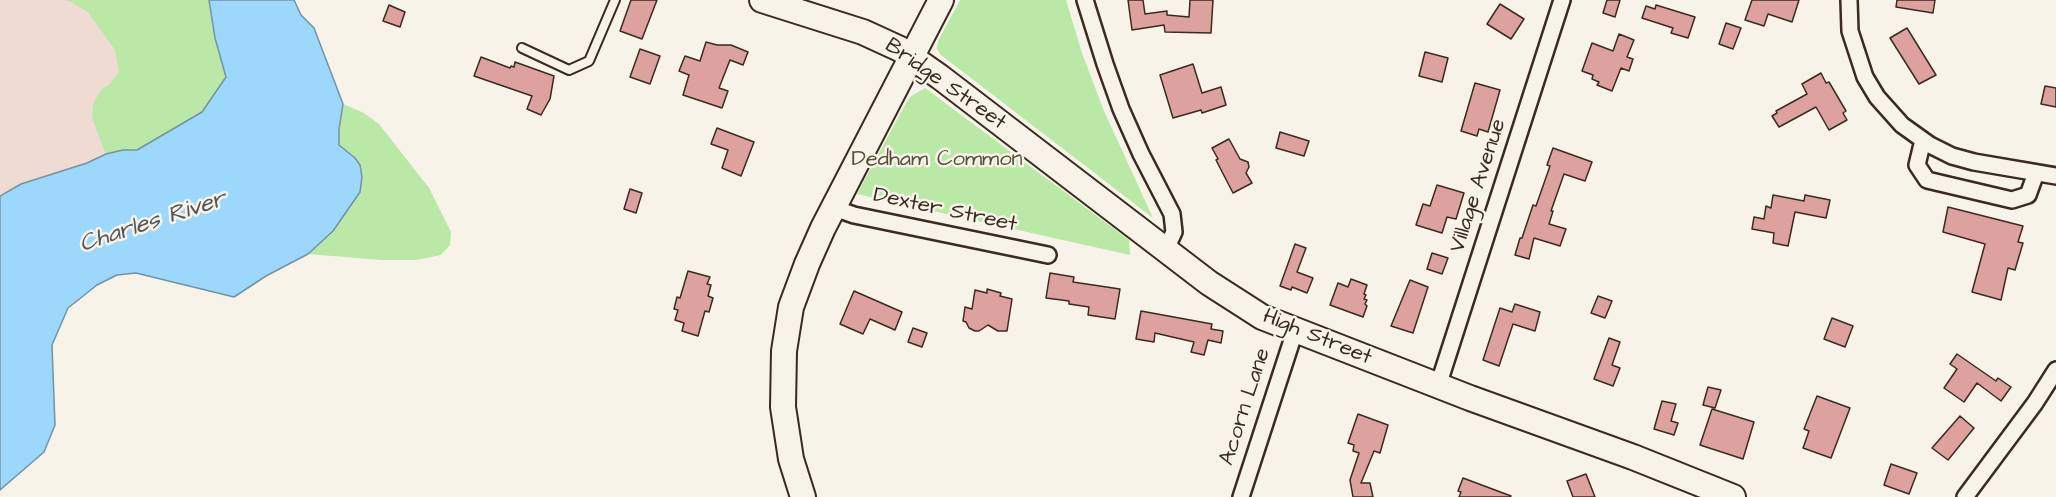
<!DOCTYPE html>
<html>
<head>
<meta charset="utf-8">
<style>
  body { margin:0 }
  canvas { display:block; background:#f7f3e8 }
</style>
</head>
<body>
<canvas width="2056" height="497"></canvas>
<script>
const ctx = document.querySelector('canvas').getContext('2d');
ctx.lineJoin = 'round';
function fill(path, color) { ctx.fillStyle = color; ctx.fill(path, 'evenodd'); }
const poly = rows => new Path2D(rows.map(r => 'M' + r).join(''));
function strokePath(path, color, width, dash) { ctx.strokeStyle = color; ctx.lineWidth = width; ctx.lineCap = dash ? 'butt' : 'round'; ctx.setLineDash(dash || []); ctx.stroke(path); }
function label(font, color, halo, rows, align = 'center') {
  ctx.font = font + ' "Architects Daughter",sans-serif'; ctx.lineWidth = 5; ctx.setLineDash([]); ctx.textBaseline = 'middle'; ctx.strokeStyle = halo; ctx.fillStyle = color; for (const [text, x, y, turn = 0] of rows) {
    ctx.save(); ctx.translate(x, y); ctx.rotate((+turn || 0) * Math.PI / 180); ctx.textAlign = isNaN(turn) ? turn : align; if (halo) ctx.strokeText(text, 0, 0); ctx.fillText(text, 0, 0); ctx.restore();
  }
}
const built = poly([
  [0,0,209,0,215,38,225,68,202,112,137,150,123,150,106,154,87,163,21,184,0,196]
]);
const green = poly([
  [63,0,209,0,215,38,226,77,202,112,137,150,123,150,106,154,92,118,93,104,102,89,110,84,119,72,115,50,88,12,69,1],
  [960,0,1066,0,1082,53,1104,111,1153,218,941,55,937,49,938,41],
  [925,88,1129,240,1130,255,857,194,906,103,910,97],
  [343,104,364,113,379,124,429,188,451,232,450,245,441,255,416,260,381,260,308,254,333,231,360,192,355,158,339,145,339,129]
]);
const water = poly([
  [209,0,294,0,301,15,314,28,343,104,339,129,339,145,355,158,360,165,362,177,360,192,333,231,308,254,266,276,234,297,136,273,117,275,97,285,68,308,52,345,55,425,44,452,0,490,0,196,21,184,87,163,106,154,123,150,137,150,202,112,226,77,215,38,209,0]
]);
const building = poly([
  [631,0,657,0,642,39,620,31,631,0],
  [1128,0,1143,0,1145,14,1167,11,1167,15,1189,17,1190,0,1213,0,1211,33,1165,32,1164,25,1132,30,1128,0],
  [1607,0,1620,0,1615,17,1603,13,1607,0],
  [1752,0,1799,0,1792,22,1768,14,1764,26,1745,20,1752,0],
  [1897,0,1935,0,1933,13,1896,7,1897,0],
  [1500,4,1524,19,1511,39,1487,24,1500,4],
  [389,5,405,12,400,27,383,21,389,5],
  [1656,5,1695,17,1688,38,1671,33,1673,28,1642,18,1646,6,1655,9,1656,5],
  [1726,23,1741,28,1733,49,1719,44,1726,23],
  [1907,28,1936,75,1919,84,1890,38,1907,28],
  [1619,34,1634,40,1627,57,1633,59,1629,71,1621,68,1612,91,1597,85,1599,82,1592,79,1593,75,1582,71,1592,43,1613,51,1619,34],
  [706,42,717,45,731,45,748,52,743,65,730,60,719,88,728,91,722,108,683,95,689,75,679,71,685,56,700,61,706,42],
  [640,49,660,56,650,84,630,77,640,49],
  [1425,52,1448,58,1442,82,1419,76,1425,52],
  [481,57,510,68,511,66,514,67,515,62,554,76,550,99,541,115,527,109,532,96,474,76,481,57],
  [1193,64,1202,93,1221,87,1226,105,1202,113,1201,110,1173,118,1160,75,1193,64],
  [1821,73,1826,83,1829,82,1846,111,1843,113,1847,120,1829,130,1816,107,1779,127,1772,116,1777,113,1776,111,1807,94,1802,84,1821,73],
  [1475,83,1500,90,1488,132,1479,129,1477,136,1461,131,1475,83],
  [2045,86,2056,88,2056,107,2041,104,2045,86],
  [717,128,754,142,741,176,722,168,728,150,711,144,717,128],
  [1280,132,1309,141,1304,156,1276,148,1280,132],
  [1229,139,1240,159,1248,162,1249,167,1246,173,1252,183,1233,193,1216,160,1218,159,1212,148,1229,139],
  [1553,148,1592,162,1585,181,1564,174,1551,211,1553,211,1549,224,1566,229,1560,246,1534,238,1529,259,1515,255,1520,238,1522,238,1533,205,1536,206,1550,166,1547,165,1553,148],
  [1437,185,1464,193,1456,219,1447,217,1442,233,1416,225,1423,204,1430,206,1437,185],
  [630,189,642,193,636,213,624,209,630,189],
  [1773,195,1804,201,1805,195,1830,200,1826,218,1795,212,1788,246,1773,243,1774,233,1752,229,1754,217,1764,219,1766,206,1771,208,1773,195],
  [1948,207,2023,226,2018,242,2023,243,2015,270,2008,268,2001,300,1972,292,1985,244,1943,232,1948,207],
  [1295,244,1306,248,1297,272,1313,278,1307,293,1292,287,1291,290,1280,286,1295,244],
  [1432,253,1448,258,1442,274,1427,269,1432,253],
  [688,271,710,277,707,284,711,285,708,296,713,298,709,312,705,311,698,336,682,331,684,323,675,320,678,310,674,309,677,297,680,298,688,271],
  [1050,273,1074,277,1073,282,1120,289,1115,319,1088,315,1089,307,1069,304,1069,301,1046,298,1050,273],
  [1351,279,1367,285,1364,294,1366,295,1364,299,1367,300,1365,304,1367,306,1363,317,1330,305,1338,283,1348,287,1351,279],
  [1410,280,1428,287,1413,333,1391,326,1410,280],
  [987,289,1001,293,1000,296,1012,299,1007,331,998,331,988,325,979,331,975,331,969,328,966,322,963,321,965,307,972,309,975,290,987,293,987,289],
  [854,291,902,312,895,330,870,319,863,334,840,324,854,291],
  [1598,296,1612,301,1605,318,1591,313,1598,296],
  [1515,304,1540,312,1535,331,1513,324,1499,366,1483,360,1500,308,1512,312,1515,304],
  [1141,311,1212,324,1211,329,1223,331,1221,343,1208,340,1204,355,1191,352,1194,342,1155,333,1154,342,1136,339,1141,311],
  [1832,318,1853,326,1845,347,1824,339,1832,318],
  [913,328,927,333,922,347,908,342,913,328],
  [1609,338,1620,342,1612,365,1620,368,1613,386,1594,379,1609,338],
  [1957,354,1996,381,1998,378,2011,387,2001,401,1977,383,1964,402,1944,388,1957,369,1950,364,1957,354],
  [1708,387,1721,390,1715,408,1703,405,1708,387],
  [1817,396,1850,408,1831,458,1803,448,1809,431,1804,429,1817,396],
  [1662,401,1676,404,1671,421,1678,423,1674,435,1654,429,1662,401],
  [1712,409,1754,422,1743,459,1700,445,1712,409],
  [1358,414,1388,425,1380,453,1374,451,1361,483,1370,483,1373,497,1353,497,1350,480,1359,453,1353,451,1354,445,1348,443,1358,414],
  [1960,416,1974,428,1948,460,1932,448,1960,416],
  [1891,464,1917,473,1909,494,1884,485,1891,464],
  [1586,474,1595,497,1573,497,1567,481,1586,474],
  [1463,478,1511,496,1510,497,1459,497,1461,492,1458,491,1463,478]
]);
const service = poly([
  [522,48,569,70,589,61,615,0]
]);
const minor = poly([
  [1085,0,1105,64,1121,109,1141,154,1172,214,1174,232,1166,249],
  [1849,0,1850,31,1865,77,1877,97,1902,125,1930,145,1952,156,1974,162,2056,176],
  [1923,140,1917,165,1927,180,2012,200,2028,195,2036,173],
  [834,208,854,215,1048,255],
  [1438,386,1562,0],
  [1241,497,1295,331],
  [1965,497,2035,403,2056,370]
]);
const primary = poly([
  [762,0,863,32,900,49,940,77,1209,283,1262,317,1470,398,1633,457,1733,497],
  [803,497,791,459,783,407,784,351,791,307,807,264,823,228,941,0]
]);
const streetNames = [
  ["Bridge Street",945,85,35],
  ["Village Avenue",1479,186,-72],
  ["Dexter Street",945,211,12],
  ["High Street",1317,338,22],
  ["Acorn Lane",1246,407,-72]
];
const parkNames = [
  ["Dedham Common",937,160]
];
const waterNames = [
  ["Charles River",153,223,-18]
];
fill(built, '#efdbd2');
fill(green, '#b9e8a7');
fill(water, '#9cd8fc');
strokePath(water, '#7592a3', 1.5);
fill(building, '#dda2a0');
strokePath(building, '#3b2a1e', 1.5);
strokePath(service, '#3b2a1e', 12);
strokePath(minor, '#3b2a1e', 20);
strokePath(primary, '#3b2a1e', 28);
strokePath(service, '#f7f3e8', 8);
strokePath(minor, '#f7f3e8', 15);
strokePath(primary, '#f7f3e8', 24);
label('22px', '#3b2a1e', '#f7f3e8', streetNames);
label('22px', '#545039', '#f7f3e8', parkNames);
label('italic 24px', '#535656', '#f7f3e8', waterNames);
</script>
</body>
</html>
